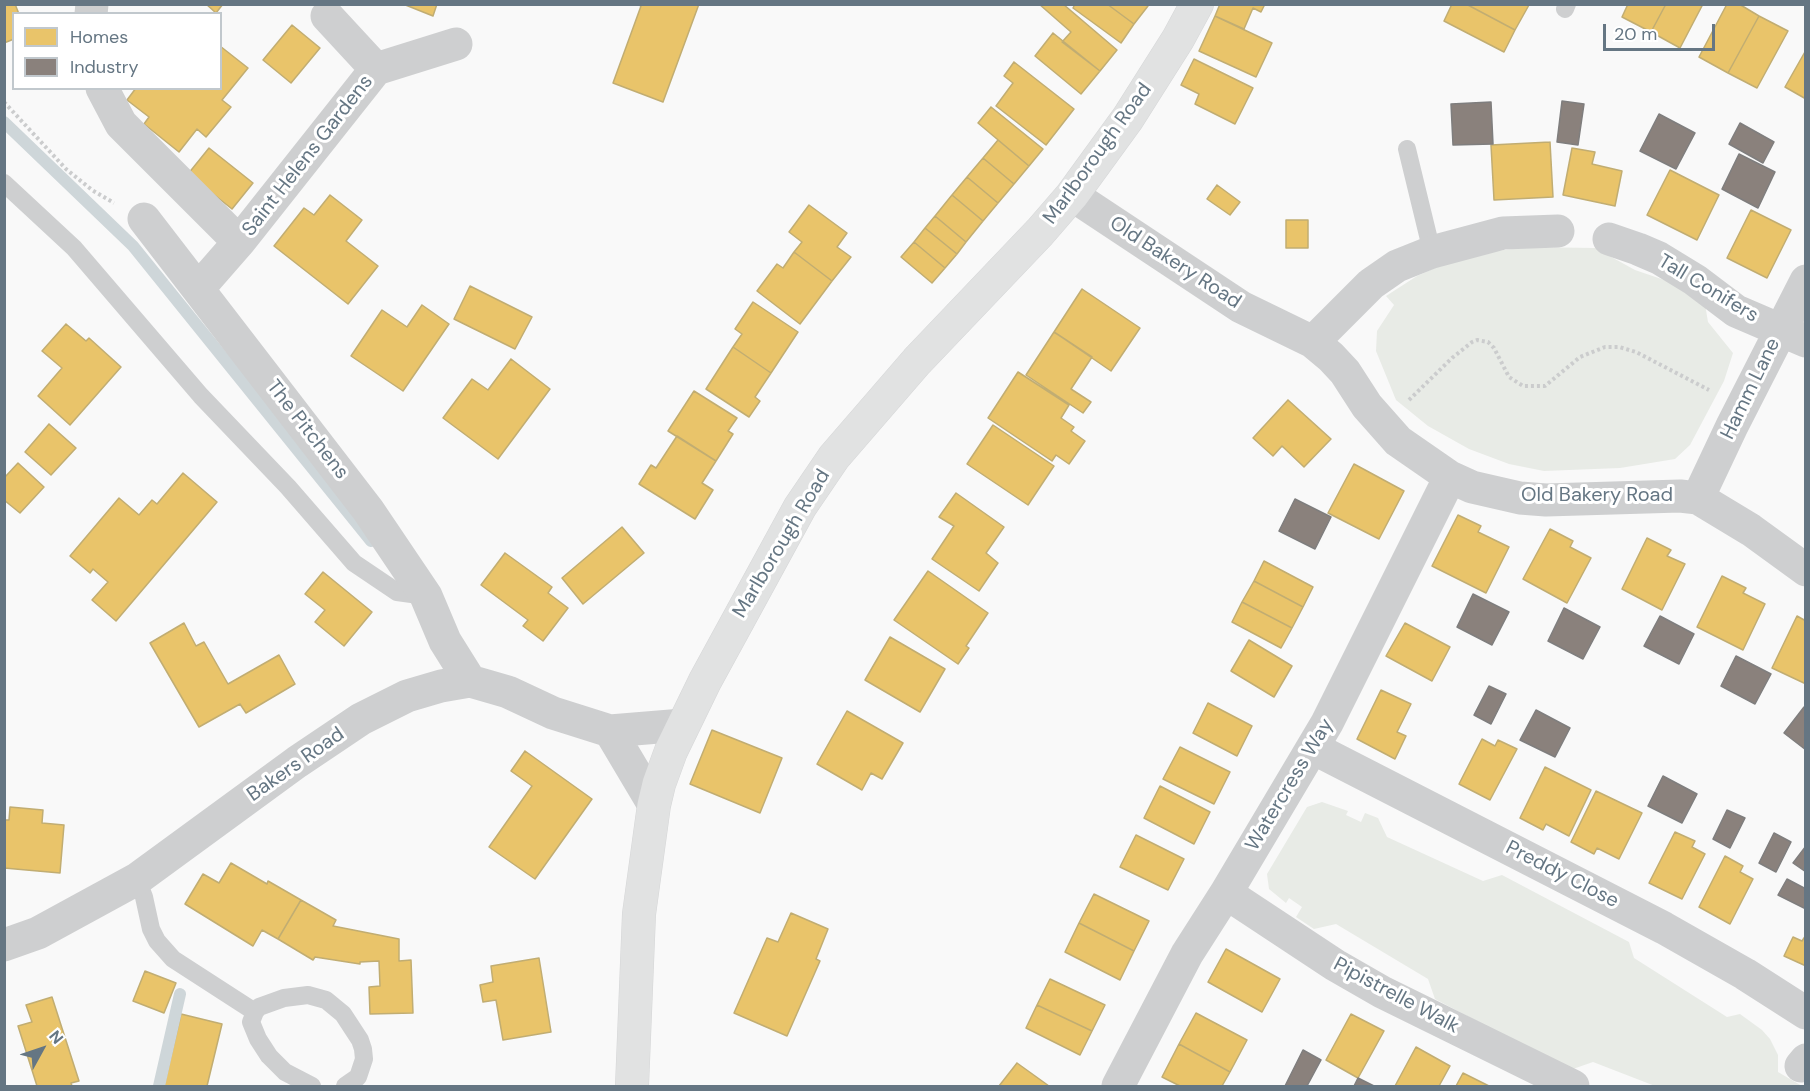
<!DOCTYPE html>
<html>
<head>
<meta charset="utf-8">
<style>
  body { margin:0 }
  #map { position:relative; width:1810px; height:1091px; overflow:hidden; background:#f9f9f9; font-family:"DM Sans",sans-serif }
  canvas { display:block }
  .frame { position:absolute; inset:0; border:6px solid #657683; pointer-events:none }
  .legend { position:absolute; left:12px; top:12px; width:210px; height:78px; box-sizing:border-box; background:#fff; border:2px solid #c1c8cd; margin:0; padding:8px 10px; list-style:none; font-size:18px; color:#657683 }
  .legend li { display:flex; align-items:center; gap:12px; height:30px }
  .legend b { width:30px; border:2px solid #c1c8cd }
  .north { position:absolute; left:12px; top:1019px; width:60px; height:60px; -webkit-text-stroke:4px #fff; paint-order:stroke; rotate:50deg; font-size:16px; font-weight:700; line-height:24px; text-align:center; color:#657683 }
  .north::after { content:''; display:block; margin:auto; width:21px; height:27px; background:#657683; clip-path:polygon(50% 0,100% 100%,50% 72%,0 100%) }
  .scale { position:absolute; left:1603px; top:24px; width:112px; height:27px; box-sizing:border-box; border:3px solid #657683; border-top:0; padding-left:8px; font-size:18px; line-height:21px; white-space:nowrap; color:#657683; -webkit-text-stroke:4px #fff; paint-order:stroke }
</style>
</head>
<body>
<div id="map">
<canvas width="1810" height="1091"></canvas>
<div class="frame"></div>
<ul class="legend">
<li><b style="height:16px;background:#e9c46a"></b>Homes</li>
<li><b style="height:16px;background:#8a817c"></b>Industry</li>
</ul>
<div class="north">N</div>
<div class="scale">20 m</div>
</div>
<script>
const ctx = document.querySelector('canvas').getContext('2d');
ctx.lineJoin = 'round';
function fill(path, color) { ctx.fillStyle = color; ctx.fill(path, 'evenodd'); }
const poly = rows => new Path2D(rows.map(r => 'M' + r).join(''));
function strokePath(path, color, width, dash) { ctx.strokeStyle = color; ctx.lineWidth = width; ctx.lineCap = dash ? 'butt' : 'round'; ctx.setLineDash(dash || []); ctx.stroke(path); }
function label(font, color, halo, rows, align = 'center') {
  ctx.font = font + ' "DM Sans",sans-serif'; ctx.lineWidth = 6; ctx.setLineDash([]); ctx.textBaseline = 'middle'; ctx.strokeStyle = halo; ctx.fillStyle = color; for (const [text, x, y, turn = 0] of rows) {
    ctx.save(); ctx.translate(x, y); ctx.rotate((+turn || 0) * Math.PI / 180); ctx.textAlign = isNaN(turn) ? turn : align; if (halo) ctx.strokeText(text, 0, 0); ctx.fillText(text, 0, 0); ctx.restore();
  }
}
const green = poly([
  [1527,247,1595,248,1635,270,1679,285,1705,304,1708,322,1733,353,1724,381,1690,445,1675,459,1620,468,1544,471,1509,464,1469,449,1428,426,1396,400,1376,351,1377,331,1394,305,1386,296,1417,276,1453,260,1488,252],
  [1322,802,1348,811,1346,815,1361,822,1365,813,1378,818,1387,837,1483,881,1502,875,1629,942,1634,958,1727,1017,1740,1014,1762,1030,1770,1039,1778,1055,1778,1072,1802,1086,1655,1086,1593,1062,1570,1070,1435,999,1428,979,1336,924,1314,929,1296,917,1302,907,1289,898,1286,903,1269,889,1267,874,1307,807]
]);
const homes = poly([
  [4,4,15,4,19,14,14,14,14,39,4,43,4,4],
  [206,4,223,4,216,13,206,4],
  [403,4,437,4,433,16,403,4],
  [637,4,699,4,663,102,613,83,641,6,637,4],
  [1039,4,1063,4,1117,50,1100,71,1062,42,1071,32,1039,4],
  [1075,4,1107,4,1134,24,1121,43,1073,8,1075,4],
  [1107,4,1146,4,1148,6,1134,24,1107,4],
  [1220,4,1265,4,1261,12,1253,8,1244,29,1215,16,1220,4],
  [1452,4,1466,4,1515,30,1504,52,1444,21,1452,4],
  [1466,4,1528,4,1529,5,1515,30,1466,4],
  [1628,4,1666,4,1651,32,1622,17,1628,4],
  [1666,4,1703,4,1680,48,1651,32,1666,4],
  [1727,4,1739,4,1759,16,1728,73,1699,57,1727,4],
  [1215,16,1272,43,1256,77,1199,51,1215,16],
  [1759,16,1788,31,1757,88,1728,73,1759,16],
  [292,25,320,48,291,83,263,60,292,25],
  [1053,33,1100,71,1081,94,1035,56,1053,33],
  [220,46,248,68,222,100,231,107,206,137,197,129,179,152,144,124,149,117,127,100,136,88,220,88,220,46],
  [1806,50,1806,99,1785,87,1806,50],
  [1194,59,1253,88,1235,124,1195,104,1199,94,1181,85,1194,59],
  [1014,62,1074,109,1046,145,996,106,1013,83,1004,76,1014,62],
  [991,107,1043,149,1029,166,978,123,991,107],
  [998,140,1029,166,1014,184,983,158,998,140],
  [1550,142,1553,197,1494,200,1491,145,1550,142],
  [209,148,253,183,232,209,188,174,209,148],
  [1572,148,1595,152,1592,164,1622,171,1615,206,1563,195,1572,148],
  [983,158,1014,184,998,203,967,177,983,158],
  [1670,170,1719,195,1697,240,1647,215,1670,170],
  [967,177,998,203,983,221,952,195,967,177],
  [1217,185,1240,202,1230,215,1207,199,1217,185],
  [330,195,362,220,346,241,378,266,348,304,274,246,304,208,314,215,330,195],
  [952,195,983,221,966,242,935,216,952,195],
  [809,205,847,233,837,247,851,257,832,281,794,252,802,242,789,232,809,205],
  [1751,210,1791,230,1767,278,1727,258,1751,210],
  [935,216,966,242,957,254,925,228,935,216],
  [1286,220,1308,220,1308,248,1286,248,1286,220],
  [925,228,957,254,945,268,914,242,925,228],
  [914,242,945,268,932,283,901,257,914,242],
  [794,252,832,281,800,324,757,291,777,264,783,268,794,252],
  [470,286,532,317,515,349,454,319,470,286],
  [1082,289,1140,328,1111,371,1054,332,1082,289],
  [753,302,798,332,771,373,733,347,742,334,735,329,753,302],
  [422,305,449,324,403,391,351,356,382,310,407,327,422,305],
  [66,324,86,341,89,338,121,367,70,425,38,396,62,368,42,351,66,324],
  [1054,332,1092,357,1071,389,1091,402,1083,413,1026,375,1054,332],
  [733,347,771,373,755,397,760,401,749,417,706,389,733,347],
  [511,359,550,389,498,459,443,418,472,379,488,390,511,359],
  [1018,372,1069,405,1061,418,1074,427,1071,431,1085,441,1069,464,1056,455,1052,461,988,418,1018,372],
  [694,391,737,418,728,431,733,434,716,461,668,431,694,391],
  [1288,400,1331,439,1304,467,1282,446,1273,456,1253,438,1288,400],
  [49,424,76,448,51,475,25,452,49,424],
  [993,425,1054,466,1028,505,967,464,993,425],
  [677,436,716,461,702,483,713,490,695,519,639,484,651,465,656,468,677,436],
  [18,463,44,487,20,513,4,500,4,478,18,463],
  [1354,464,1404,491,1379,539,1328,513,1354,464],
  [183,473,217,502,116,621,92,600,108,582,93,569,90,573,70,556,119,498,139,515,152,500,157,504,183,473],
  [956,493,1004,527,986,553,998,563,979,591,932,559,954,526,939,517,956,493],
  [1458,515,1481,526,1478,532,1509,547,1486,593,1432,566,1458,515],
  [622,527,644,553,583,604,562,578,622,527],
  [1550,529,1573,541,1570,547,1591,558,1567,603,1523,579,1550,529],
  [1647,538,1671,550,1667,556,1685,564,1662,610,1622,589,1647,538],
  [505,553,552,587,548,593,568,608,543,641,523,626,528,620,481,585,505,553],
  [1264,561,1313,587,1303,607,1254,581,1264,561],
  [928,571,988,613,966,646,969,648,958,664,894,620,928,571],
  [323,572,372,612,344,646,315,622,325,610,305,594,323,572],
  [1722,576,1746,588,1743,593,1765,604,1743,650,1697,627,1722,576],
  [1254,581,1303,607,1292,628,1242,602,1254,581],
  [1242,602,1292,628,1281,648,1232,622,1242,602],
  [1797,616,1806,621,1806,684,1772,668,1797,616],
  [184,623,196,646,204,642,228,684,279,655,295,684,246,713,240,704,199,727,150,643,184,623],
  [1405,623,1450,647,1432,681,1386,656,1405,623],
  [890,637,945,669,920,712,865,680,890,637],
  [1249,640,1292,666,1274,697,1231,671,1249,640],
  [1381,690,1411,704,1397,732,1406,736,1395,759,1357,739,1381,690],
  [1208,703,1252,726,1237,756,1193,733,1208,703],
  [847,711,903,743,882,779,871,773,862,790,817,764,847,711],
  [712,730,782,758,760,813,690,784,712,730],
  [1482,739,1495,746,1498,740,1517,749,1490,800,1459,784,1482,739],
  [1180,747,1230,772,1214,804,1163,779,1180,747],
  [525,751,592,799,535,879,489,847,532,786,511,771,525,751],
  [1545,767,1591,790,1569,836,1546,824,1543,830,1520,818,1545,767],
  [1160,786,1210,812,1194,844,1144,818,1160,786],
  [1596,791,1642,813,1619,859,1597,848,1594,854,1571,842,1596,791],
  [10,807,43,810,42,823,64,825,60,873,4,868,4,820,9,820,10,807],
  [1675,832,1695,841,1692,847,1705,854,1682,899,1649,883,1675,832],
  [1136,835,1184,859,1168,890,1120,867,1136,835],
  [1725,856,1743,866,1740,872,1753,879,1730,924,1699,907,1725,856],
  [231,863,267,884,268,881,301,900,278,939,262,930,253,946,185,904,203,874,219,883,231,863],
  [1094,894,1149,921,1134,951,1079,923,1094,894],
  [301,900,336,920,333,926,399,939,399,961,411,960,413,1013,370,1014,369,987,380,986,379,961,360,962,360,964,315,957,313,960,278,939,301,900],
  [791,913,828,929,816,959,820,961,787,1036,734,1013,767,938,778,942,791,913],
  [1079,923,1134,951,1120,980,1065,952,1079,923],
  [1806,935,1806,966,1784,956,1793,937,1802,941,1806,935],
  [1226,949,1280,979,1262,1012,1208,982,1226,949],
  [539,958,551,1032,503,1040,496,1000,483,1002,480,985,493,982,491,966,539,958],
  [145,971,176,983,164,1013,133,1001,145,971],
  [1050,979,1105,1005,1092,1031,1037,1005,1050,979],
  [52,997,79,1081,71,1083,72,1086,37,1086,18,1026,32,1022,26,1005,52,997],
  [1037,1005,1092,1031,1080,1055,1026,1028,1037,1005],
  [1196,1013,1247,1040,1230,1072,1179,1044,1196,1013],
  [181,1014,222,1024,207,1086,164,1086,181,1014],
  [1351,1014,1384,1031,1358,1078,1326,1060,1351,1014],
  [1179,1044,1230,1072,1222,1086,1180,1086,1162,1077,1179,1044],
  [1416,1047,1450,1066,1439,1086,1395,1086,1416,1047],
  [1017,1063,1049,1086,999,1086,1017,1063],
  [1463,1073,1489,1086,1456,1086,1463,1073]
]);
const industry = poly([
  [1562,101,1584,104,1578,145,1557,142,1562,101],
  [1491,102,1493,144,1453,145,1451,104,1491,102],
  [1659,114,1695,133,1676,169,1640,151,1659,114],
  [1740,123,1774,142,1763,163,1729,144,1740,123],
  [1739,154,1775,172,1758,208,1722,189,1739,154],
  [1295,499,1331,517,1315,549,1279,531,1295,499],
  [1473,594,1509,612,1492,645,1457,627,1473,594],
  [1564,608,1600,627,1583,659,1548,641,1564,608],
  [1660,616,1694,634,1679,664,1644,646,1660,616],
  [1736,656,1771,674,1755,704,1721,686,1736,656],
  [1489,686,1506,694,1491,724,1474,715,1489,686],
  [1804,707,1806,708,1806,750,1784,733,1804,707],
  [1536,710,1570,728,1555,757,1520,740,1536,710],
  [1663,776,1697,794,1682,823,1648,806,1663,776],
  [1727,810,1745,818,1730,848,1713,839,1727,810],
  [1774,833,1791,842,1776,872,1759,863,1774,833],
  [1806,846,1806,872,1793,863,1806,846],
  [1787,879,1806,889,1806,909,1778,895,1787,879],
  [1303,1050,1321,1060,1307,1086,1285,1086,1303,1050],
  [1358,1078,1374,1086,1354,1086,1358,1078]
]);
const stream = poly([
  [4,122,133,246,371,541],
  [159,1086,180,994]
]);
const path = poly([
  [4,102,66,169,92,190,114,203],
  [1409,400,1452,358,1472,342,1477,340,1488,342,1494,348,1509,377,1523,386,1545,386,1580,357,1605,347,1619,347,1636,352,1709,390]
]);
const lane = poly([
  [1565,9,1567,4],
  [1407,149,1432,252],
  [4,183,74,248,201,396,288,487,354,563,397,592,426,596],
  [137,879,144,897,151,929,157,941,173,959,255,1012],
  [312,1086,285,1072,269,1056,258,1039,251,1022,255,1012,259,1007,284,998,308,995,326,1000,343,1014,360,1040,363,1049,364,1059,358,1077,345,1086]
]);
const street = poly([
  [91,14,92,4],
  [327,16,376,69],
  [102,88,121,124,239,242],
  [1072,195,1241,307,1313,342,1331,357,1345,372,1367,406,1398,441,1450,477,1472,487,1520,498,1546,500,1680,496,1698,498,1751,530,1806,570],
  [144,219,368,510,426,596,445,641,470,681,508,692,553,713,610,731,683,725],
  [1609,239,1638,249,1659,258,1695,280,1736,311,1806,341],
  [198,289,239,242,376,69,456,44],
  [1313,342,1371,284,1397,266,1432,252,1503,233,1558,231],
  [1698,498,1732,426,1806,281],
  [610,731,654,805],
  [1313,748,1664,928,1745,974,1806,1013],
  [1226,893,1335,965,1382,992,1573,1086],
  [4,945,38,933,137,879,297,762,361,719,407,696,441,686,470,681],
  [1801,1066,1806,1060],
  [1118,1086,1187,954,1226,893,1327,723,1450,477]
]);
const secondary = poly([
  [632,1086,639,914,654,805,659,784,671,751,705,681,800,507,834,457,917,361,1040,232,1072,195,1128,118,1178,39,1197,4]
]);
const streetNames = [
  ["Marlborough Road",1098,154,-54],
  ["Saint Helens Gardens",308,156,-52],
  ["Old Bakery Road",1175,263,33],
  ["Tall Conifers",1708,289,31],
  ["Hamm Lane",1751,389,-64],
  ["The Pitchens",307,430,52],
  ["Old Bakery Road",1597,496],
  ["Marlborough Road",782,544,-59],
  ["Bakers Road",296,765,-35],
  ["Watercress Way",1290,785,-59],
  ["Preddy Close",1562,875,27],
  ["Pipistrelle Walk",1396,996,28]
];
fill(green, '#e8ebe6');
fill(homes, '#e9c46a');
strokePath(homes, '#c1ad72', 1.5);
fill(industry, '#8a817c');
strokePath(industry, '#7f7e7e', 1.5);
strokePath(stream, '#ced6d9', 12);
strokePath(secondary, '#d5d6d7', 34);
strokePath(path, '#cbcccd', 4, [3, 3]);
strokePath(lane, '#cecfd0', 18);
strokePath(street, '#cecfd0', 33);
strokePath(secondary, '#e1e2e2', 33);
label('20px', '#657683', '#fff', streetNames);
</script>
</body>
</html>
